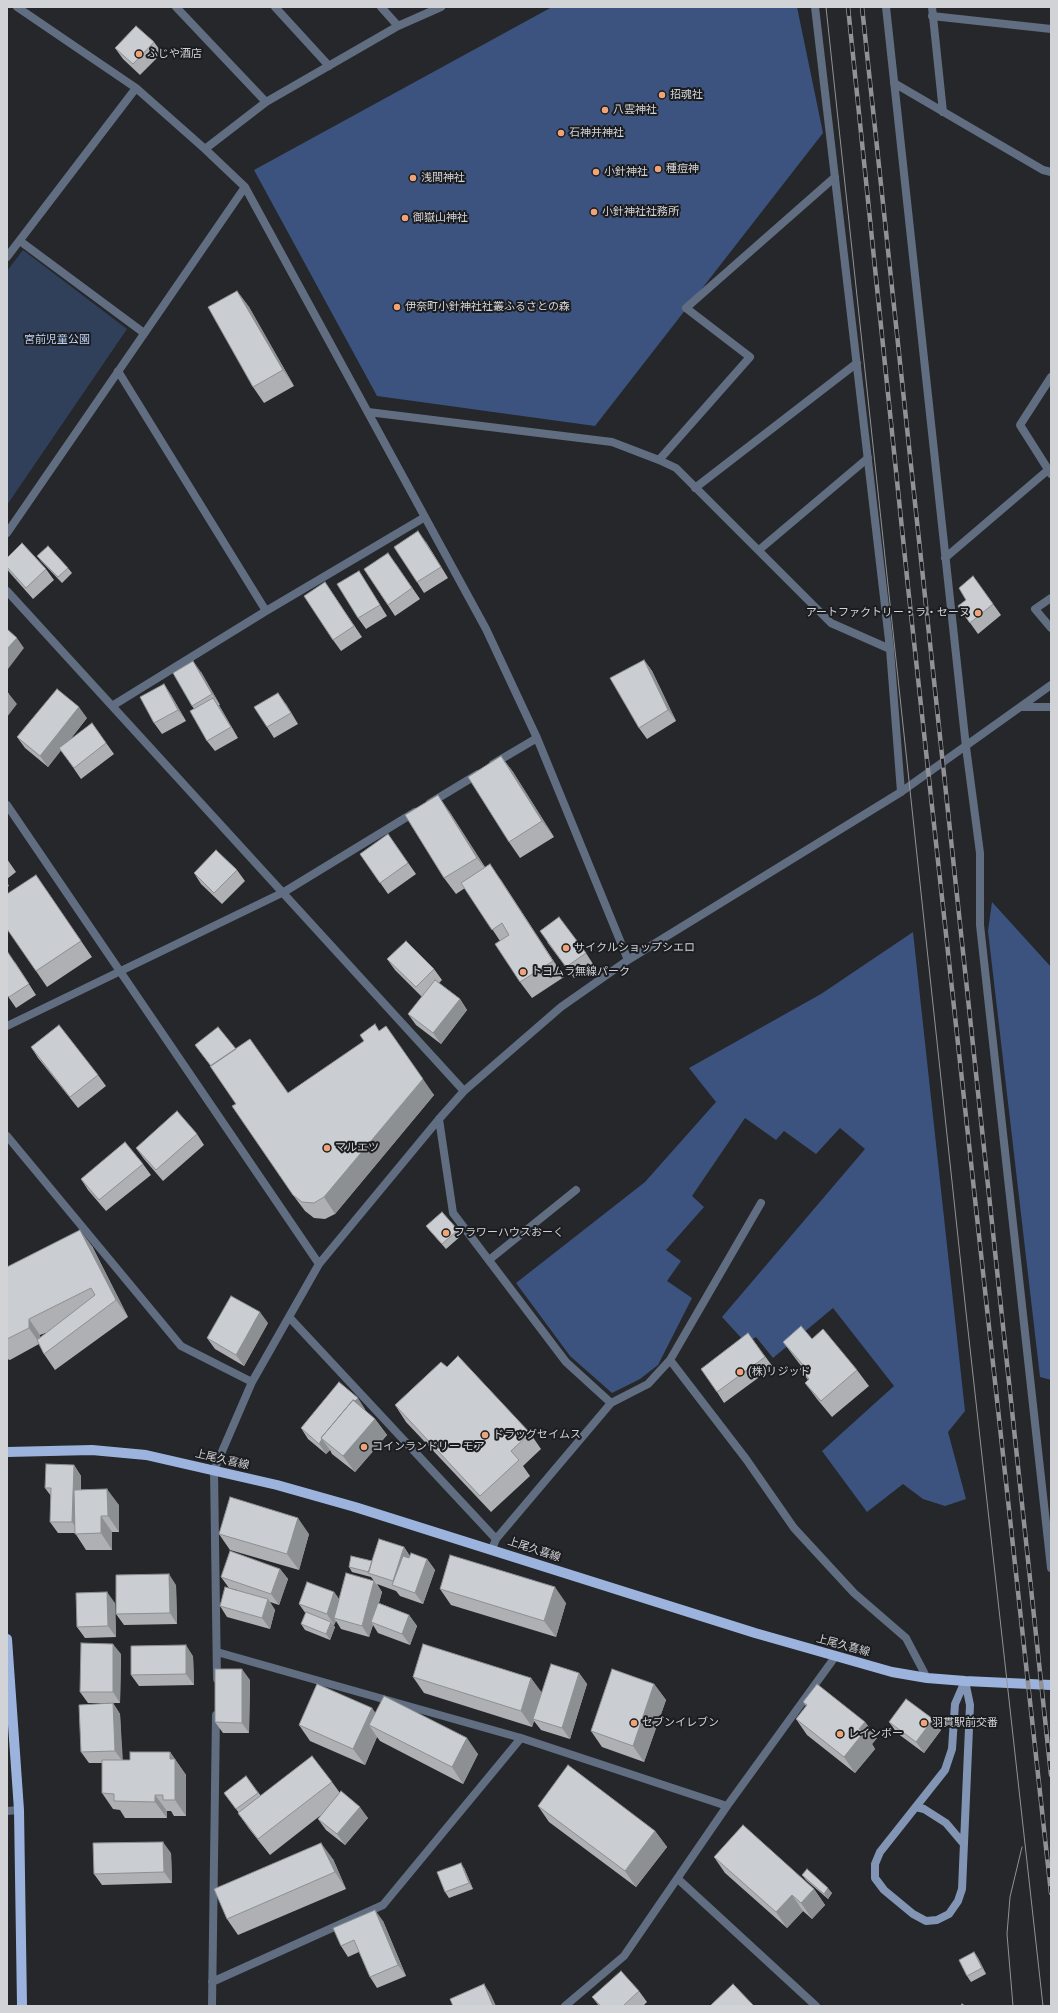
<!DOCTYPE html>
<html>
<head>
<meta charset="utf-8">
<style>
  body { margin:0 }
  #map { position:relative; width:1058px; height:2013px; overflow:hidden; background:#25272a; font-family:Roboto,sans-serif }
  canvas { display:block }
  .frame { position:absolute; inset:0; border:8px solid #d2d3d6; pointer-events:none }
</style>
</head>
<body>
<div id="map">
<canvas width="1058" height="2013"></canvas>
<div class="frame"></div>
</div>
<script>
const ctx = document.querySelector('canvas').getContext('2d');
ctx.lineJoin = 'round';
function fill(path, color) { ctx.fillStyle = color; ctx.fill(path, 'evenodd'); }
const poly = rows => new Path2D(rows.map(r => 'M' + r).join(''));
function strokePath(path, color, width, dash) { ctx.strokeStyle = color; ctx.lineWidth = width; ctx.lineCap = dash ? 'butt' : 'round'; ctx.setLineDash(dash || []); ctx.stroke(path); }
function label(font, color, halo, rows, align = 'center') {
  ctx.font = font + ' Roboto,"Noto Sans JP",sans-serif'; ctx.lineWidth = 4; ctx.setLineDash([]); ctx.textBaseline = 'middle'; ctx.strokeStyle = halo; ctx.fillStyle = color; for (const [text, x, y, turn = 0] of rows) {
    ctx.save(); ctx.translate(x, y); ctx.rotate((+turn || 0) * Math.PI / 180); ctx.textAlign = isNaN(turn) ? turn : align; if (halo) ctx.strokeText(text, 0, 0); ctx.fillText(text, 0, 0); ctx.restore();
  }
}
const green = poly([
  [23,250,127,329,7,505,7,271]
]);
const forest = poly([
  [552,7,797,7,823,133,595,426,377,396,254,170],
  [992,902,1051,967,1051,1380,1040,1377,988,931],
  [913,932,965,1411,948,1432,966,1499,945,1506,923,1499,903,1484,867,1512,822,1451,894,1386,833,1308,773,1358,756,1337,746,1343,722,1317,865,1149,840,1128,816,1154,784,1131,776,1140,745,1118,692,1196,704,1207,666,1250,681,1261,667,1281,692,1298,658,1365,640,1379,612,1393,570,1356,516,1283,645,1182,716,1102,689,1068,821,994]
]);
const lane = poly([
  [759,550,868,458],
  [489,1260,576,1190]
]);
const street = poly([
  [17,7,136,88,205,149,245,187,486,629,537,738,628,960],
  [176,7,266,102],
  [275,7,329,66],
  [381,7,398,26],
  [815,7,890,649,901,792],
  [886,7,966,747,980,853,980,925,1051,1568],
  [932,7,943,112],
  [932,16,1051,29],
  [894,83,1043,170,1051,172],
  [205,149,266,102,398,26,441,7],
  [20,241,144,333],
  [7,257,136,88],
  [118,371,266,611],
  [368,412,612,442,659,460,676,468,831,623,890,649],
  [659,460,750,357,686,308,835,177],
  [1051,474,1020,425,1051,377],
  [695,488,857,363],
  [7,533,245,187],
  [945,558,1048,470],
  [7,591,464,1091],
  [1051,598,1035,609,1051,628],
  [112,706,266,611,425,517],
  [1021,707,1051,707],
  [493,764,537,738],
  [430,803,478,774],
  [7,805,319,1264],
  [7,1026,284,892,415,812],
  [439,1119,453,1213,566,1362,611,1403],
  [7,1136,181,1346,252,1382],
  [289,1317,496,1539],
  [670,1360,761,1203],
  [492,1549,496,1539,611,1403,648,1384,670,1360,746,1459,794,1528,854,1593,906,1638,927,1678],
  [217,1652,521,1738,727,1806],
  [217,1679,214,1470,252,1382,319,1264,439,1119,464,1091,561,1007,628,960,901,792,1051,685],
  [7,1811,19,1810],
  [678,1879,816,2006],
  [212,1982,383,1905,521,1738],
  [212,2006,216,1715],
  [565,2006,624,1956,727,1806,835,1657]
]);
const secondary = poly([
  [965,1681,970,1705,962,1889,958,1901,949,1914,937,1920,926,1921,913,1914,884,1890,875,1878,875,1864,880,1852,945,1770,952,1749,955,1704,965,1681],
  [916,1807,924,1809,946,1823,963,1843]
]);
const primary = poly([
  [7,1452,92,1450,146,1455,277,1485,355,1507,755,1633,892,1672,927,1678,965,1681,1051,1685],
  [7,1639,19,1810,22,2006]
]);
const tram = poly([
  [826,7,966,1312,1043,2006],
  [1013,2006,1007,1934,1010,1897,1022,1847]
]);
const rail = poly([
  [848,7,908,587,1051,1893],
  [862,7,1051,1775]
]);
const wall = poly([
  [154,42,162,53,140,75,123,59,115,48],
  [237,291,249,307,294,386,264,403,253,387],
  [426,542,448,578,424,593,417,582],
  [37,556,68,568,72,573,62,583,41,561],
  [7,558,46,569,54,580,33,599,10,573,7,569],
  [396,564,420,599,395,616,364,569],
  [359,571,366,582,387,616,366,629,358,618],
  [973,576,1001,615,978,634,958,606,966,600],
  [325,582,362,637,341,651,333,640],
  [644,660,652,671,676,721,647,739,639,728],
  [201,672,220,705,219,705,238,738,215,751,207,741,194,709,192,706],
  [164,684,171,695,186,721,162,734,154,723],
  [286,704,298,724,274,738,267,727],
  [87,718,69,741,92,723,114,754,81,779,61,750,48,767,25,748,17,737],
  [501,756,513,772,554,837,520,858,509,842],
  [449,811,485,867,501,880,564,977,532,998,520,982,500,941,465,888,456,894,444,878],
  [388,834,416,874,388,894,360,854],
  [7,859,16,872,7,879],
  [237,870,245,881,222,904,201,884,194,873],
  [7,882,9,886,7,887],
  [47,891,92,957,47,987,36,971],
  [547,942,586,953,593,964,574,978],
  [387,959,434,969,442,980,439,983,460,999,467,1010,441,1044,416,1025,408,1014,422,997,395,970],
  [15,962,36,995,16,1008,7,995],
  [379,1031,434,1095,335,1214,325,1219,314,1218,305,1211,293,1195,236,1104,211,1066,195,1045,236,1049,288,1093],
  [31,1047,98,1075,106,1086,78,1108,38,1058],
  [197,1134,204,1145,163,1181,144,1159,136,1148],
  [143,1164,151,1175,106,1211,88,1190,81,1179],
  [426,1226,458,1230,462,1235,446,1249,430,1231],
  [92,1246,128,1317,55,1370,44,1354,39,1344,10,1360,7,1359,7,1267],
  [48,1332,40,1337,40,1335],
  [268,1323,244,1366,215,1349,207,1338],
  [748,1333,773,1367,724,1403,717,1392],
  [812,1339,857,1370,869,1386,832,1417,817,1399,805,1383,808,1380,800,1369,802,1367,795,1358,783,1342],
  [447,1367,530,1433,541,1449,523,1466,530,1476,491,1512,406,1422,395,1405],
  [365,1409,365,1410,375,1419,387,1435,355,1472,332,1454,330,1450,326,1454,308,1439,301,1428],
  [74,1465,81,1476,81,1490,119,1505,119,1532,112,1532,112,1550,86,1550,75,1533,58,1533,50,1522,51,1496,45,1488],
  [219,1534,309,1534,299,1570,230,1550],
  [404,1547,410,1556,427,1559,435,1570,423,1604,400,1596,396,1591,377,1584,382,1592,379,1603,409,1615,417,1626,410,1645,378,1633,373,1625,369,1637,341,1629,336,1621,334,1625,333,1625,335,1627,330,1640,305,1630,301,1624,306,1614,299,1604,334,1592,339,1599,374,1581,371,1577,352,1572,349,1567,372,1561],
  [280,1569,288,1579,279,1605,270,1602,275,1610,270,1629,227,1617,220,1606,237,1590,229,1588,221,1577],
  [176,1585,177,1624,124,1625,116,1614],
  [440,1589,566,1603,556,1637,451,1605],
  [115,1603,116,1637,85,1638,77,1627],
  [121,1654,120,1703,88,1703,80,1692],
  [193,1656,194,1685,139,1686,131,1675],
  [579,1673,587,1684,570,1739,541,1730,534,1721,532,1727,424,1693,413,1677,531,1678,541,1693],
  [250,1680,249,1733,223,1733,215,1722],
  [654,1684,666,1700,644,1762,602,1747,591,1731],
  [803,1702,865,1722,877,1738,872,1744,875,1749,855,1773,807,1735,796,1719,806,1706],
  [113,1703,120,1714,122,1760,130,1760,170,1752,186,1775,186,1816,174,1816,171,1811,167,1811,167,1818,125,1818,120,1810,113,1809,102,1793,102,1763,89,1763,81,1752],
  [372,1708,375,1713,478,1754,463,1784,380,1741,377,1737,365,1765,310,1741,299,1725],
  [889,1722,941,1730,924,1753,897,1733],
  [246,1776,261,1796,332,1782,340,1793,368,1818,345,1845,326,1830,318,1819,321,1815,270,1855,250,1830,238,1813,239,1813,224,1793],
  [538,1806,655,1831,667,1847,636,1887,549,1822],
  [171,1853,172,1883,102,1885,94,1874],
  [714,1857,814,1889,825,1905,812,1919,803,1911,787,1928,725,1873],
  [333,1859,346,1889,238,1935,227,1919],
  [464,1868,473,1889,449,1898,445,1892],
  [802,1875,832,1893,828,1899,806,1880],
  [383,1921,406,1976,377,1988,370,1977,359,1952,348,1957,341,1946],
  [974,1952,978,1958,986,1974,971,1982,967,1976],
  [639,1991,647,2002,643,2006,599,2006,592,1997]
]);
const shadedWall = poly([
  [237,291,249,307,294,386,283,370],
  [418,531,426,542,448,578,441,567],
  [17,638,24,648,8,669,7,668,7,649],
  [644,660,652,671,676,721,668,710],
  [193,661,201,672,220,705,212,694],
  [164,684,171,695,186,721,178,710],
  [278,693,286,704,298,724,291,713],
  [9,694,17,704,7,717,7,696],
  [213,698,221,709,238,738,231,727],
  [79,707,87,718,48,767,40,756],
  [501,756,513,772,554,837,542,821],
  [438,795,449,811,489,874,477,858],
  [490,864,501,880,564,977,553,961],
  [460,999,467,1010,441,1044,433,1033],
  [423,1079,434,1095,335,1214,324,1197],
  [80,1230,92,1246,128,1317,116,1300],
  [260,1312,268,1323,244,1366,236,1355],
  [29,1319,40,1335,40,1344,29,1328],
  [358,1398,365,1409,333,1447,323,1439],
  [375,1419,387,1435,355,1472,343,1456],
  [322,1439,330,1450,326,1454,319,1444],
  [74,1465,81,1476,80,1533,72,1522],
  [107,1489,119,1505,119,1532,108,1516],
  [101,1516,112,1532,112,1550,101,1533],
  [298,1518,309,1534,299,1570,287,1554],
  [404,1547,411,1558,396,1586,393,1581],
  [427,1559,435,1570,423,1604,415,1593],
  [280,1569,288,1579,279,1605,271,1594],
  [169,1574,176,1585,177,1624,170,1613],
  [374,1581,382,1592,373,1623,371,1622,373,1625,369,1637,362,1626],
  [555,1587,566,1603,556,1637,544,1621],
  [107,1592,115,1603,116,1637,108,1626],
  [334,1592,342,1603,334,1618,336,1621,334,1625,327,1614],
  [268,1599,275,1610,270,1629,262,1618],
  [409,1615,417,1626,410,1645,402,1634],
  [331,1622,335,1627,330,1640,326,1634],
  [113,1644,121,1654,120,1703,113,1692],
  [186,1645,193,1656,194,1685,186,1674],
  [242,1669,250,1680,249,1733,242,1723],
  [579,1673,587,1684,570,1739,562,1728],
  [531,1678,543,1694,533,1719,534,1721,532,1727,521,1711],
  [654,1684,666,1700,644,1762,633,1746],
  [113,1703,120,1714,123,1762,115,1751],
  [372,1708,383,1724,369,1725,377,1737,365,1765,353,1749],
  [933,1719,941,1730,924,1753,916,1742],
  [865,1722,877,1738,872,1744,875,1749,855,1773,844,1757,859,1729],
  [467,1738,478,1754,463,1784,452,1767],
  [170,1752,186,1775,186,1816,175,1800,170,1759],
  [155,1795,167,1811,167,1818,155,1802],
  [360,1807,368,1818,345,1845,337,1834],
  [655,1831,667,1847,636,1887,625,1871],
  [163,1842,171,1853,172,1883,164,1872],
  [321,1843,333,1859,346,1889,335,1872],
  [461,1863,464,1868,473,1889,469,1883],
  [828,1888,832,1893,828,1899,824,1894],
  [814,1889,825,1905,812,1919,801,1903],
  [792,1895,803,1911,787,1928,776,1912],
  [375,1910,383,1921,406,1976,398,1965],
  [974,1952,978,1958,986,1974,982,1968],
  [484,1984,491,1995,496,2006,493,2006]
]);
const building = poly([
  [136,26,154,42,133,64,115,48,136,26],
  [237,291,283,370,253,387,208,307,237,291],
  [418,531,441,567,417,582,394,547,418,531],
  [22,543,46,569,26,588,7,567,7,558,22,543],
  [48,546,68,568,58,577,37,556,48,546],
  [388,553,412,588,388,605,364,569,388,553],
  [359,571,380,605,358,618,337,584,359,571],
  [973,576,993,604,970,623,958,606,966,600,959,588,973,576],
  [325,582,354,626,333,640,304,596,325,582],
  [7,629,17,638,7,649,7,629],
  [644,660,668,710,639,728,610,678,644,660],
  [193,661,212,694,192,706,173,673,193,661],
  [164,684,178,710,154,723,140,697,164,684],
  [57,689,79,707,40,756,17,737,57,689],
  [7,692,9,694,7,696,7,692],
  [278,693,291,713,267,727,254,707,278,693],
  [213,698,231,727,207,741,190,711,213,698],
  [92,723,106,743,74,768,59,748,92,723],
  [501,756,542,821,509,842,468,777,501,756],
  [438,795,477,858,444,878,405,815,438,795],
  [388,834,408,863,380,883,360,854,388,834],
  [216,850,237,870,214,893,194,873,216,850],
  [490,864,553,961,520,982,495,944,509,935,502,923,492,930,461,883,490,864],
  [36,875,81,941,36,971,7,929,7,894,36,875],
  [559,917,586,953,566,967,540,931,559,917],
  [406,941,434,969,416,987,387,959,406,941],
  [7,951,29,984,9,997,7,995,7,951],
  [435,980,460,999,433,1033,408,1014,435,980],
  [375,1024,379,1031,386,1026,423,1079,324,1197,314,1203,302,1202,293,1195,232,1106,236,1104,210,1066,250,1039,288,1093,364,1041,360,1035,375,1024],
  [59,1025,98,1075,70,1097,31,1047,59,1025],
  [218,1027,236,1049,211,1066,195,1045,218,1027],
  [177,1111,197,1134,156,1170,136,1148,177,1111],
  [125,1142,143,1164,99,1200,81,1179,125,1142],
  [442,1212,458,1230,442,1244,426,1226,442,1212],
  [80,1230,116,1300,44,1354,37,1340,95,1295,91,1288,29,1319,29,1328,7,1339,7,1267,80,1230],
  [231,1296,260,1312,236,1355,207,1338,231,1296],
  [801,1326,812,1339,823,1329,857,1370,821,1401,805,1383,809,1379,800,1369,804,1366,783,1342,801,1326],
  [748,1333,765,1357,717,1392,701,1369,748,1333],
  [458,1356,530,1433,511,1451,519,1460,480,1496,395,1405,441,1362,447,1367,458,1356],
  [339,1382,358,1398,355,1401,353,1400,321,1438,322,1439,319,1444,301,1428,339,1382],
  [353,1400,375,1419,343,1456,321,1438,353,1400],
  [46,1464,74,1465,72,1522,50,1522,51,1488,45,1488,46,1464],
  [107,1489,108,1516,101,1516,101,1533,75,1534,74,1490,107,1489],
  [230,1497,298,1518,287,1554,219,1534,230,1497],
  [379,1539,404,1547,393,1581,368,1573,379,1539],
  [230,1551,280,1569,271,1594,221,1577,230,1551],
  [411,1553,427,1559,415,1593,392,1585,403,1556,409,1558,411,1553],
  [450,1555,555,1587,544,1621,440,1589,450,1555],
  [351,1556,372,1561,369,1572,349,1567,351,1556],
  [346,1573,374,1581,362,1626,334,1618,346,1573],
  [169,1574,170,1613,116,1614,116,1575,169,1574],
  [307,1582,334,1592,327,1614,299,1604,307,1582],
  [225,1587,268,1599,262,1618,220,1606,225,1587],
  [107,1592,108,1626,77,1627,76,1593,107,1592],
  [378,1603,409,1615,402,1634,371,1622,378,1603],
  [306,1612,331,1622,326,1634,301,1624,306,1612],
  [81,1643,113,1644,113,1692,80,1692,81,1643],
  [423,1644,531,1678,521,1711,413,1677,423,1644],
  [186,1645,186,1674,131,1675,131,1646,186,1645],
  [551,1664,579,1673,562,1728,533,1719,551,1664],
  [215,1669,242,1669,242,1723,215,1722,215,1669],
  [612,1669,654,1684,633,1746,591,1731,612,1669],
  [317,1684,372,1708,353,1749,299,1725,317,1684],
  [817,1684,865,1722,859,1729,864,1732,844,1757,796,1719,807,1705,803,1702,817,1684],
  [384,1696,467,1738,452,1767,369,1725,384,1696],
  [906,1699,933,1719,916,1742,889,1722,906,1699],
  [113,1703,115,1751,81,1752,79,1705,113,1703],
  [130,1752,170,1752,170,1759,175,1759,175,1800,163,1800,163,1795,155,1795,155,1802,114,1801,114,1794,102,1793,102,1760,130,1760,130,1752],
  [312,1756,332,1782,258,1839,238,1813,312,1756],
  [568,1765,655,1831,625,1871,538,1806,568,1765],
  [246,1776,258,1793,236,1809,224,1793,246,1776],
  [341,1791,360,1807,337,1834,318,1819,341,1791],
  [743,1825,814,1889,801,1903,792,1895,776,1912,714,1857,743,1825],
  [163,1842,164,1872,94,1874,93,1843,163,1842],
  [321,1843,335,1872,227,1919,214,1889,321,1843],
  [461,1863,469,1883,445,1892,437,1872,461,1863],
  [807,1869,828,1888,824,1894,802,1875,807,1869],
  [375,1910,398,1965,370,1977,354,1940,341,1946,333,1928,375,1910],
  [974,1952,982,1968,967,1976,959,1960,974,1952],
  [621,1971,639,1991,623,2006,601,2006,592,1997,621,1971],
  [484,1984,493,2006,453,2006,450,1999,484,1984],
  [733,1984,754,2006,710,2006,733,1984],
  [962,2004,965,2006,960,2006,962,2004]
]);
const markers = [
  [139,54,4,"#efa377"],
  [662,95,4,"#efa377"],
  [605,110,4,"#efa377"],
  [561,133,4,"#efa377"],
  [658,169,4,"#efa377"],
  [596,172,4,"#efa377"],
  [413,178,4,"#efa377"],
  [594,212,4,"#efa377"],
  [405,218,4,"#efa377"],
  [397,307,4,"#efa377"],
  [978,613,4,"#efa377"],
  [566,948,4,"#efa377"],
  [523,972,4,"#efa377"],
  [327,1148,4,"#efa377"],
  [446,1233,4,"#efa377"],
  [740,1372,4,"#efa377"],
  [485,1435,4,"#efa377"],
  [364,1447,4,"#efa377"],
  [634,1723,4,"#efa377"],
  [924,1723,4,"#efa377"],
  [840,1734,4,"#efa377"]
];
const poiNames = [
  ["ふじや酒店",147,54],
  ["招魂社",670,95],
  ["八雲神社",613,110],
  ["石神井神社",569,133],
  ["種痘神",666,169],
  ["小針神社",604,172],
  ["浅間神社",421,178],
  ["小針神社社務所",602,212],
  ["御嶽山神社",413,218],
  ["伊奈町小針神社社叢ふるさとの森",405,307],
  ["アートファクトリー・ラ・セーヌ",970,613,"right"],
  ["サイクルショップシエロ",574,948],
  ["トヨムラ無線パーク",531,972],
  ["マルエツ",335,1148],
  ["フラワーハウスおーく",454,1233],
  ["(株)リジッド",748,1372],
  ["ドラッグセイムス",493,1435],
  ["コインランドリー モア",372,1447],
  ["セブンイレブン",642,1723],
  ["羽貫駅前交番",932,1723],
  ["レインボー",848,1734]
];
const parkNames = [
  ["宮前児童公園",57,340]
];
const streetNames = [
  ["上尾久喜線",222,1460,13],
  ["上尾久喜線",534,1550,18],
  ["上尾久喜線",843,1646,15]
];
fill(green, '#30405b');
fill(forest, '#3b537e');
strokePath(lane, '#616d81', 8);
strokePath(street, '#616d81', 8);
strokePath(secondary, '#8295b5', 8);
strokePath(primary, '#9cb4dd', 10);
strokePath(tram, '#919295', 1);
strokePath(rail, '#919295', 4.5);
strokePath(rail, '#1b1d20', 3, [9]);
fill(wall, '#aeb0b4');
fill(shadedWall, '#8d9092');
fill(building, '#cacdd1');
strokePath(building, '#8d9092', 1);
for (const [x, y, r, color] of markers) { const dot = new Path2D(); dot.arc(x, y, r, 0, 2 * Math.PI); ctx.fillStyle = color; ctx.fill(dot); strokePath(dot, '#1b1d20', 1.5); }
label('11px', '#d2d3d6', '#1b1d20', poiNames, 'left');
label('11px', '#bad3fc', '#1b1d20', parkNames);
label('11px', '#d2d3d6', '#1b1d20', streetNames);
</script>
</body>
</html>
